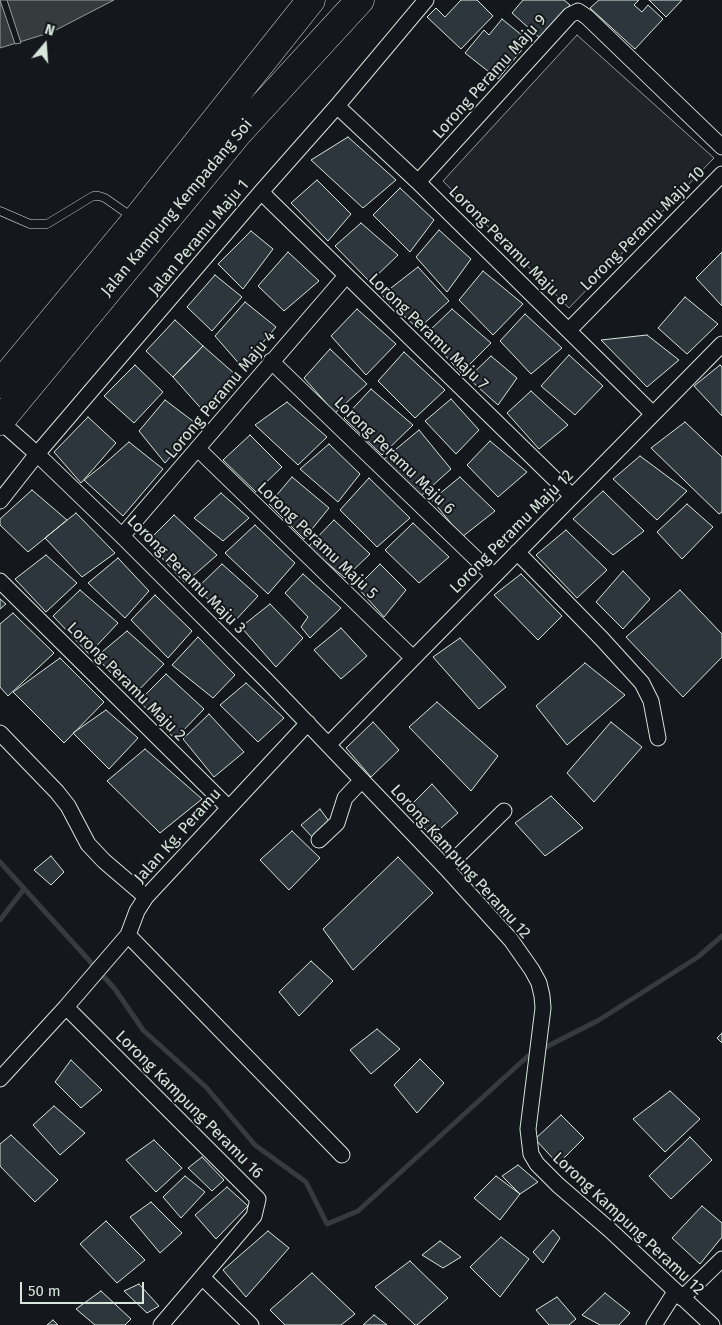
<!DOCTYPE html>
<html>
<head>
<meta charset="utf-8">
<style>
  body { margin:0 }
  #map { position:relative; width:722px; height:1325px; overflow:hidden; background:#14181c; font-family:"Fira Sans",sans-serif }
  canvas { display:block }
  .north { position:absolute; left:20px; top:20px; width:50px; height:50px; -webkit-text-stroke:4px #14181c; paint-order:stroke; rotate:18deg; font-size:14px; font-weight:700; line-height:20px; text-align:center; color:#d8e6dc }
  .north::after { content:''; display:block; margin:auto; width:18px; height:22px; background:#d8e6dc; clip-path:polygon(50% 0,100% 100%,50% 72%,0 100%) }
  .scale { position:absolute; left:20px; top:1282px; width:124px; height:22px; box-sizing:border-box; border:2px solid #d8e6dc; border-top:0; padding-left:6px; font-size:15px; line-height:18px; white-space:nowrap; color:#d8e6dc; -webkit-text-stroke:4px #14181c; paint-order:stroke }
</style>
</head>
<body>
<div id="map">
<canvas width="722" height="1325"></canvas>
<div class="north">N</div>
<div class="scale">50 m</div>
</div>
<script>
const ctx = document.querySelector('canvas').getContext('2d');
ctx.lineJoin = 'round';
function fill(path, color) { ctx.fillStyle = color; ctx.fill(path, 'evenodd'); }
const poly = rows => new Path2D(rows.map(r => 'M' + r).join(''));
function strokePath(path, color, width, dash) { ctx.strokeStyle = color; ctx.lineWidth = width; ctx.lineCap = dash ? 'butt' : 'round'; ctx.setLineDash(dash || []); ctx.stroke(path); }
function label(font, color, halo, rows, align = 'center') {
  ctx.font = font + ' "Fira Sans",sans-serif'; ctx.lineWidth = 4; ctx.setLineDash([]); ctx.textBaseline = 'middle'; ctx.strokeStyle = halo; ctx.fillStyle = color; for (const [text, x, y, turn = 0] of rows) {
    ctx.save(); ctx.translate(x, y); ctx.rotate((+turn || 0) * Math.PI / 180); ctx.textAlign = isNaN(turn) ? turn : align; if (halo) ctx.strokeText(text, 0, 0); ctx.fillText(text, 0, 0); ctx.restore();
  }
}
const green = poly([
  [577,35,714,158,569,308,443,181,577,35]
]);
const water = poly([
  [0,0,114,0,52,32,0,48,0,0]
]);
const pier = poly([
  [0,0,7,0,21,43,15,44,0,0]
]);
const stream = poly([
  [0,862,115,989,143,1030,206,1087,255,1145,306,1182,327,1224,358,1211,528,1056],
  [0,920,24,889],
  [544,1048,599,1020,698,957,722,936]
]);
const building = poly([
  [461,0,477,0,493,16,461,49,427,17,436,8,445,17,461,0],
  [523,0,564,0,570,5,541,39,512,13,523,0],
  [599,0,639,0,634,5,642,12,648,5,663,19,635,49,590,8,599,0],
  [649,0,682,0,666,17,649,0],
  [502,19,529,41,498,79,465,53,484,30,489,35,502,19],
  [348,137,396,180,363,208,311,160,348,137],
  [317,180,351,214,328,241,291,203,317,180],
  [400,188,434,220,410,252,373,215,400,188],
  [361,223,398,255,370,282,335,246,361,223],
  [439,230,471,259,447,292,416,257,439,230],
  [251,231,273,249,243,289,218,264,251,231],
  [288,252,319,281,284,311,258,286,288,252],
  [722,252,722,306,696,278,722,252],
  [418,267,449,301,418,329,382,295,418,267],
  [483,271,523,304,493,335,459,300,483,271],
  [215,275,242,297,212,331,187,307,215,275],
  [685,297,718,324,687,354,658,328,685,297],
  [245,302,276,327,242,367,215,336,245,302],
  [357,309,396,344,366,375,331,336,357,309],
  [452,309,491,343,461,373,426,334,452,309],
  [525,314,562,348,531,374,500,341,525,314],
  [175,320,203,346,173,377,146,351,175,320],
  [647,335,679,360,647,387,601,340,647,335],
  [203,346,236,375,206,414,173,377,203,346],
  [330,349,367,384,335,413,304,378,330,349],
  [404,352,445,390,415,418,378,381,404,352],
  [569,355,603,386,575,415,541,386,569,355],
  [491,356,517,378,498,405,468,378,491,356],
  [135,365,163,392,134,423,104,396,135,365],
  [720,365,722,367,722,416,694,386,720,365],
  [371,389,413,425,382,455,344,418,371,389],
  [531,391,568,425,539,449,507,413,531,391],
  [451,399,479,430,456,454,425,421,451,399],
  [165,400,198,425,165,463,139,431,165,400],
  [287,402,327,437,298,465,255,425,287,402],
  [88,417,116,443,81,483,54,452,88,417],
  [685,422,722,457,722,512,719,514,651,448,685,422],
  [419,430,451,469,421,496,383,460,419,430],
  [250,435,282,467,256,492,223,460,250,435],
  [490,441,527,472,498,497,467,465,490,441],
  [129,442,163,469,123,516,84,480,103,465,129,442],
  [329,444,360,474,338,502,300,469,329,444],
  [640,456,687,491,657,520,613,479,640,456],
  [292,477,329,508,304,539,269,504,292,477],
  [460,477,495,511,462,537,432,500,460,477],
  [369,478,410,518,377,547,340,510,369,478],
  [32,490,67,520,28,552,0,525,0,519,32,490],
  [603,491,644,531,613,555,573,519,603,491],
  [221,493,249,518,223,541,194,518,221,493],
  [687,504,713,527,682,559,657,532,687,504],
  [76,513,115,553,82,577,45,538,76,513],
  [174,515,217,555,185,583,147,542,174,515],
  [334,520,370,554,345,578,308,547,334,520],
  [413,523,449,557,419,583,385,550,413,523],
  [255,525,295,563,268,594,225,553,255,525],
  [566,530,607,570,577,598,536,555,566,530],
  [46,555,77,583,46,612,15,579,46,555],
  [118,558,149,591,125,618,88,583,118,558],
  [222,564,258,596,232,624,197,588,222,564],
  [380,564,406,590,384,617,357,587,380,564],
  [623,571,650,599,623,629,596,602,623,571],
  [303,574,341,608,310,638,301,627,308,617,285,593,303,574],
  [521,574,562,616,538,640,494,595,521,574],
  [80,590,118,623,89,654,53,616,80,590],
  [680,590,722,634,722,657,683,697,626,637,680,590],
  [155,595,192,631,168,658,131,620,155,595],
  [0,599,6,604,0,609,0,599],
  [270,604,303,638,276,667,241,627,270,604],
  [13,613,54,653,8,696,0,687,0,624,13,613],
  [341,628,367,656,341,679,314,650,341,628],
  [127,631,164,664,133,696,96,657,127,631],
  [198,637,235,675,213,698,172,665,198,637],
  [460,638,506,687,479,709,433,657,460,638],
  [60,658,104,702,64,743,13,692,60,658],
  [585,663,625,695,567,745,536,706,585,663],
  [166,674,204,709,175,739,139,701,166,674],
  [246,683,284,718,258,742,220,705,246,683],
  [437,702,498,756,471,791,409,727,437,702],
  [106,710,138,738,109,769,73,733,106,710],
  [209,714,244,752,214,777,183,739,209,714],
  [373,722,399,750,371,777,346,748,373,722],
  [611,722,642,747,594,802,567,773,611,722],
  [145,749,202,799,160,833,107,781,145,749],
  [432,784,458,813,432,836,406,810,432,784],
  [551,796,583,828,545,856,515,823,551,796],
  [320,809,331,824,313,838,301,825,320,809],
  [292,831,320,858,289,890,260,860,292,831],
  [51,856,64,872,51,885,34,870,51,856],
  [398,857,433,893,353,970,323,929,398,857],
  [311,961,333,981,299,1016,279,992,311,961],
  [377,1029,400,1049,371,1074,350,1050,377,1029],
  [722,1033,722,1043,717,1038,722,1033],
  [420,1059,444,1083,417,1113,394,1085,420,1059],
  [71,1060,102,1090,81,1108,55,1082,71,1060],
  [670,1091,700,1119,665,1152,633,1119,670,1091],
  [54,1106,85,1133,60,1155,33,1125,54,1106],
  [561,1115,584,1138,558,1164,535,1139,561,1115],
  [11,1135,58,1180,35,1202,0,1166,0,1144,11,1135],
  [690,1137,712,1160,671,1199,649,1176,690,1137],
  [154,1140,182,1168,156,1192,126,1160,154,1140],
  [202,1157,224,1180,212,1191,188,1168,202,1157],
  [518,1165,538,1182,520,1194,502,1176,518,1165],
  [185,1176,205,1192,181,1218,163,1197,185,1176],
  [496,1176,520,1194,500,1220,474,1198,496,1176],
  [227,1187,248,1206,216,1239,195,1215,227,1187],
  [151,1202,182,1233,160,1253,130,1217,151,1202],
  [702,1206,722,1223,722,1237,700,1264,672,1238,702,1206],
  [106,1221,145,1260,117,1283,80,1244,106,1221],
  [553,1230,560,1238,543,1263,533,1252,553,1230],
  [268,1231,289,1248,246,1297,223,1270,268,1231],
  [501,1237,529,1259,500,1297,470,1267,501,1237],
  [440,1241,461,1257,443,1268,422,1255,440,1241],
  [410,1261,448,1298,417,1325,415,1325,375,1287,410,1261],
  [312,1273,355,1314,341,1325,285,1325,270,1310,312,1273],
  [139,1284,159,1306,147,1313,124,1291,139,1284],
  [101,1291,131,1319,125,1325,95,1325,76,1309,101,1291],
  [605,1293,630,1313,619,1325,600,1325,582,1315,605,1293],
  [557,1297,576,1319,569,1325,549,1325,536,1310,557,1297],
  [374,1315,387,1325,363,1325,374,1315],
  [53,1320,58,1325,47,1325,53,1320]
]);
const lane = poly([
  [0,211,30,224,47,224,93,196,99,196,105,198,132,217]
]);
const street = poly([
  [337,106,418,182,653,414],
  [418,182,570,15,578,11,587,17,722,147],
  [261,192,572,496],
  [569,330,722,174],
  [271,361,494,576],
  [0,421,37,454,122,536,267,681,446,868,511,940,532,970,539,983,542,996,543,1008,528,1129,531,1154,537,1164,558,1185,610,1230,712,1325],
  [198,449,413,658],
  [0,501,37,454,261,192,337,106,426,0],
  [122,536,346,276],
  [517,552,602,639,642,683,651,701,658,738],
  [0,581,228,807],
  [0,733,57,792,68,806,88,844,104,861,146,897],
  [328,745,722,344],
  [319,840,337,823,345,798,362,780],
  [446,868,504,811],
  [128,935,342,1155],
  [66,1007,258,1199,254,1216,161,1325],
  [0,1079,66,1007,128,935,137,911,146,897,308,723],
  [202,1277,251,1325],
  [682,1298,722,1259],
  [654,1325,675,1292]
]);
const highway = poly([
  [0,384,136,220,311,0],
  [0,421,238,133,360,0]
]);
const streetNames = [
  ["Lorong Peramu Maju 9",490,77,-48],
  ["Jalan Kampung Kempadang Soi",177,208,-50],
  ["Lorong Peramu Maju 10",643,229,-45],
  ["Jalan Peramu Maju 1",199,238,-50],
  ["Lorong Peramu Maju 8",508,246,45],
  ["Lorong Peramu Maju 7",428,332,44],
  ["Lorong Peramu Maju 4",221,395,-50],
  ["Lorong Peramu Maju 6",394,456,44],
  ["Lorong Peramu Maju 12",512,532,-45],
  ["Lorong Peramu Maju 5",317,541,44],
  ["Lorong Peramu Maju 3",186,575,45],
  ["Lorong Peramu Maju 2",126,682,45],
  ["Jalan Kg. Peramu",178,836,-48],
  ["Lorong Kampung Peramu 12",460,862,48],
  ["Lorong Kampung Peramu 16",189,1105,45],
  ["Lorong Kampung Peramu 12",628,1224,43]
];
fill(green, '#202428');
strokePath(green, '#939e99', 1);
fill(water, '#363b3e');
strokePath(water, '#939e99', 1);
fill(pier, '#14181c');
strokePath(pier, '#939e99', 1);
strokePath(stream, '#363b3e', 5);
fill(building, '#2c363c');
strokePath(building, '#d8e6dc', 1);
strokePath(lane, '#d8e6dc', 9);
strokePath(street, '#d8e6dc', 17);
strokePath(highway, '#d8e6dc', 29);
strokePath(lane, '#14181c', 8);
strokePath(street, '#14181c', 15);
strokePath(highway, '#14181c', 28);
label('16px', '#d8e6dc', '#14181c', streetNames);
</script>
</body>
</html>
